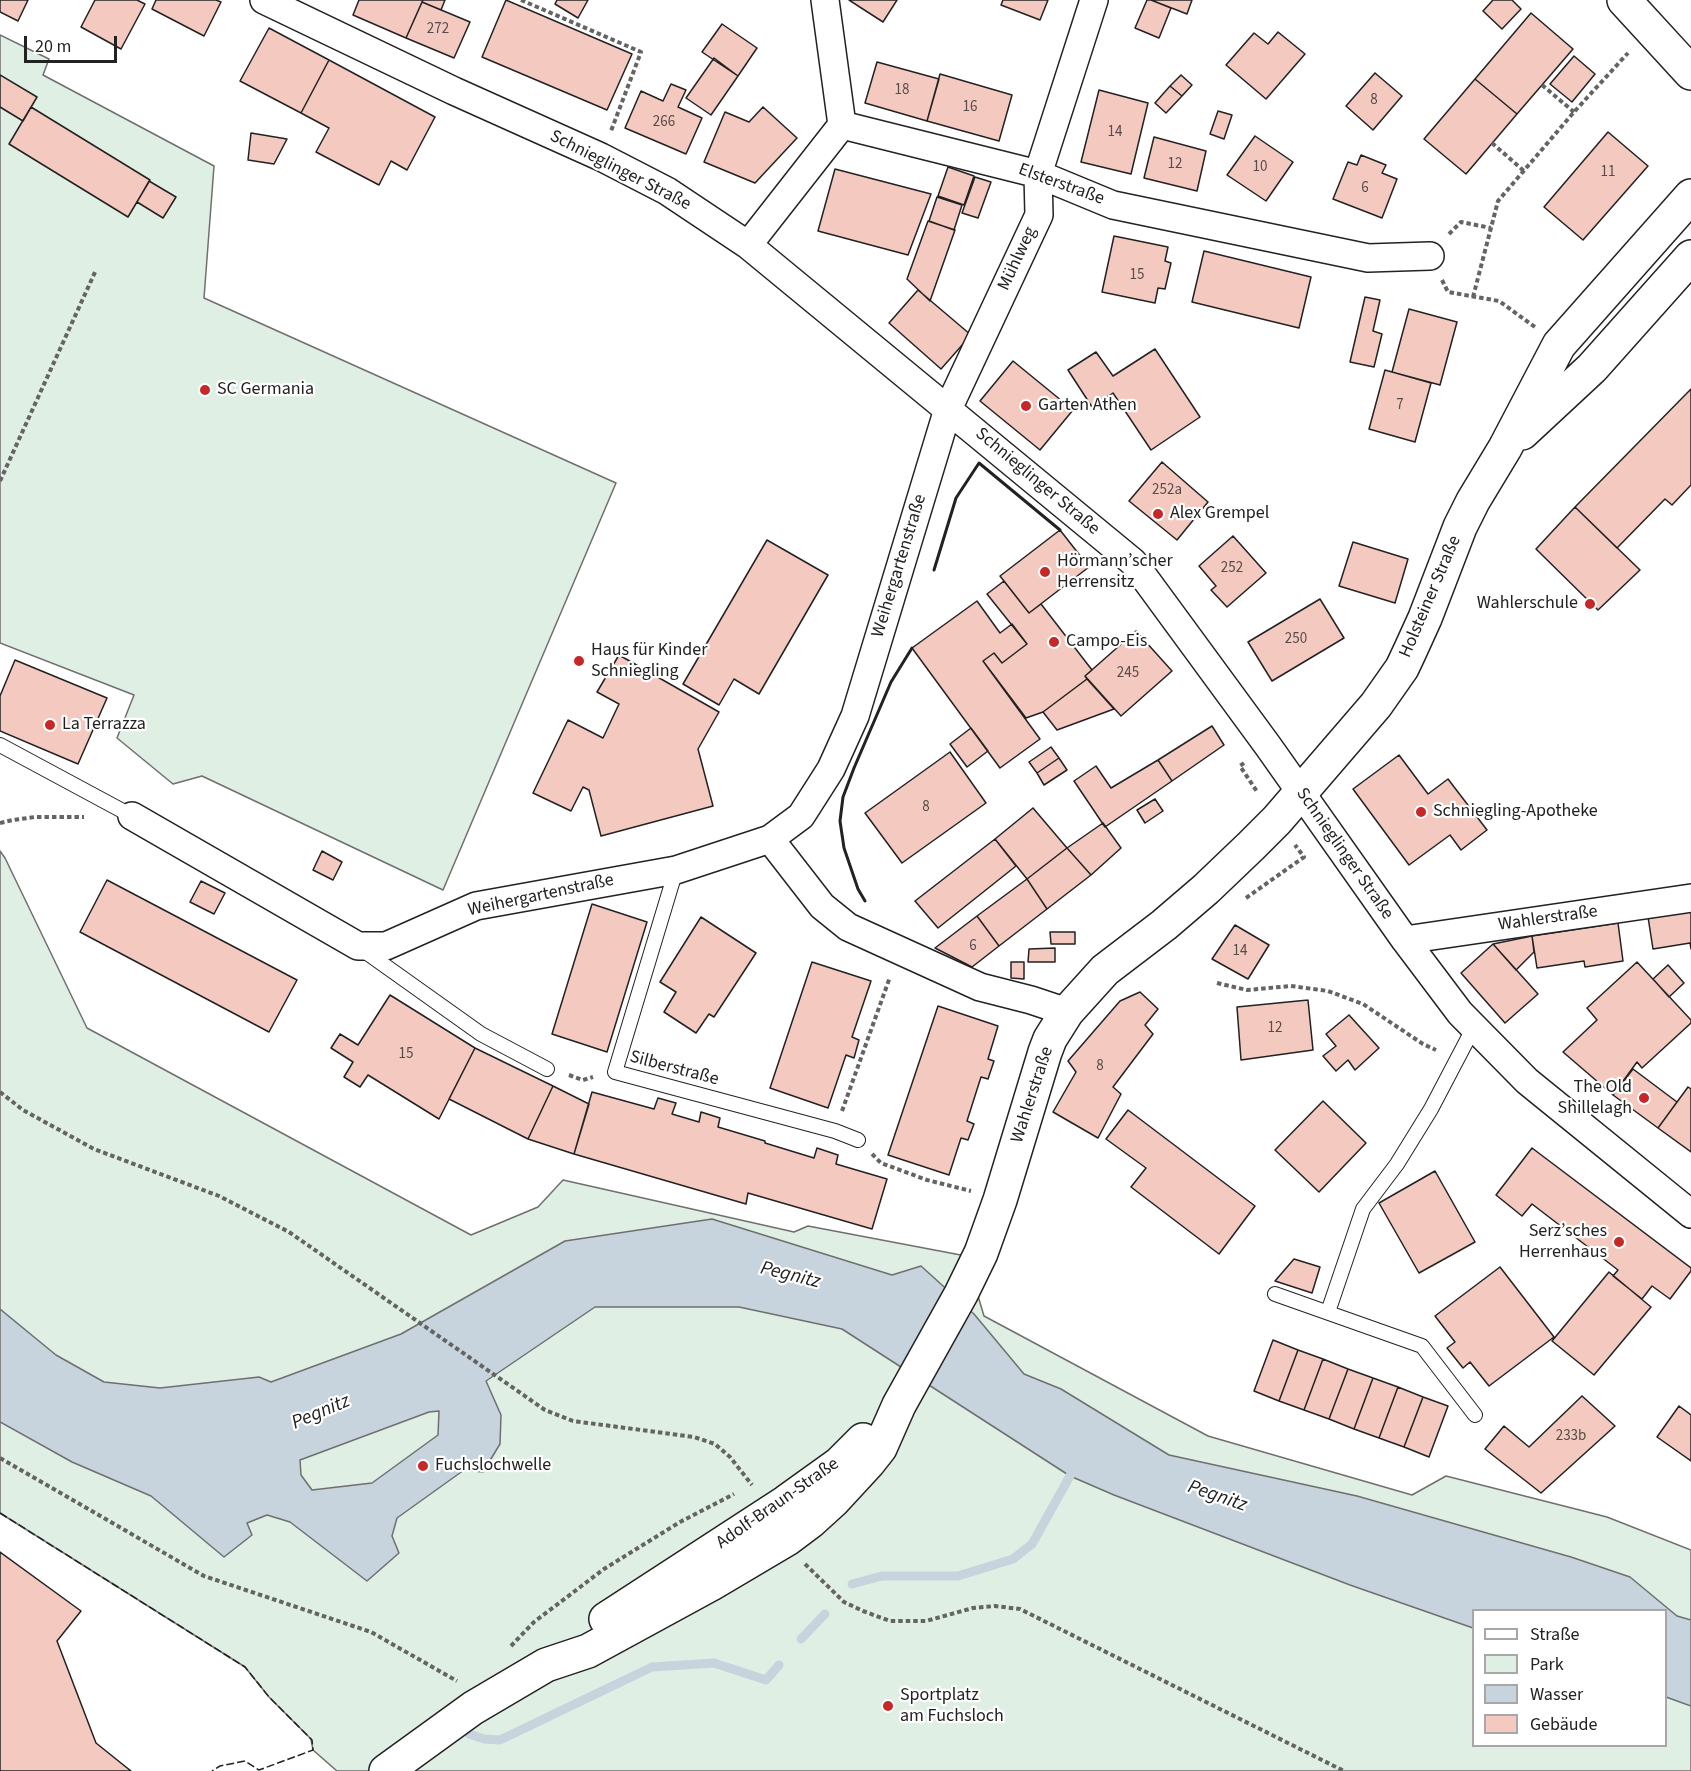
<!DOCTYPE html>
<html>
<head>
<meta charset="utf-8">
<style>
  body { margin:0 }
  #map { position:relative; width:1691px; height:1771px; overflow:hidden; background:#fff; font-family:"Source Sans 3",sans-serif }
  canvas { display:block }
  .legend { position:absolute; left:1472px; top:1609px; width:195px; height:138px; box-sizing:border-box; background:#fff; border:2px solid #a7a7a7; margin:0; padding:8px 10px; list-style:none; font-size:18px; color:#222 }
  .legend li { display:flex; align-items:center; gap:12px; height:30px }
  .legend b { width:30px; border:2px solid #a7a7a7 }
  .scale { position:absolute; left:24px; top:36px; width:93px; height:27px; box-sizing:border-box; border:3px solid #222; border-top:0; padding-left:8px; font-size:18px; line-height:21px; white-space:nowrap; color:#222; -webkit-text-stroke:4px #fff; paint-order:stroke }
</style>
</head>
<body>
<div id="map">
<canvas width="1691" height="1771"></canvas>
<ul class="legend">
<li><b style="height:8px;background:#fff"></b>Straße</li>
<li><b style="height:16px;background:#e0efe3"></b>Park</li>
<li><b style="height:16px;background:#c7d3dd"></b>Wasser</li>
<li><b style="height:16px;background:#f3c9c0"></b>Gebäude</li>
</ul>
<div class="scale">20 m</div>
</div>
<script>
const ctx = document.querySelector('canvas').getContext('2d');
ctx.lineJoin = 'round';
function fill(path, color) { ctx.fillStyle = color; ctx.fill(path, 'evenodd'); }
const poly = rows => new Path2D(rows.map(r => 'M' + r).join(''));
function strokePath(path, color, width, dash) { ctx.strokeStyle = color; ctx.lineWidth = width; ctx.lineCap = dash ? 'butt' : 'round'; ctx.setLineDash(dash || []); ctx.stroke(path); }
function label(font, color, halo, rows, align = 'center') {
  ctx.font = font + ' "Source Sans 3",sans-serif'; ctx.lineWidth = 4.5; ctx.setLineDash([]); ctx.textBaseline = 'middle'; ctx.strokeStyle = halo; ctx.fillStyle = color; for (const [text, x, y, turn = 0] of rows) {
    ctx.save(); ctx.translate(x, y); ctx.rotate((+turn || 0) * Math.PI / 180); ctx.textAlign = isNaN(turn) ? turn : align; if (halo) ctx.strokeText(text, 0, 0); ctx.fillText(text, 0, 0); ctx.restore();
  }
}
const green = poly([
  [0,35,49,59,43,75,214,166,204,298,616,483,443,890,202,776,173,784,117,738,134,695,0,643,0,35],
  [0,851,5,858,87,1028,471,1235,538,1207,563,1180,794,1232,808,1226,966,1256,984,1316,1208,1436,1412,1495,1446,1476,1607,1517,1691,1550,1691,1771,337,1771,313,1750,311,1739,269,1697,245,1667,0,1513,0,851],
  [1474,1610,1666,1610,1666,1746,1474,1746,1474,1610]
]);
const water = poly([
  [712,1219,892,1275,921,1266,974,1314,1024,1374,1061,1389,1169,1455,1357,1496,1571,1557,1630,1577,1677,1616,1691,1620,1691,1706,1666,1697,1666,1610,1474,1610,1473,1628,1350,1585,1114,1495,1070,1476,842,1329,739,1307,595,1307,486,1381,501,1415,500,1444,483,1472,464,1470,397,1518,392,1536,399,1553,367,1581,290,1522,267,1515,247,1523,252,1535,224,1557,151,1496,72,1462,0,1422,0,1309,56,1355,104,1382,160,1388,259,1377,271,1382,401,1334,565,1241,712,1219],
  [439,1411,438,1435,372,1483,312,1490,301,1475,300,1460,429,1412,439,1411]
]);
const stream = poly([
  [852,1584,882,1576,958,1576,1013,1559,1032,1544,1075,1467],
  [801,1639,825,1614],
  [469,1734,484,1739,500,1740,652,1667,714,1663,766,1680,779,1665]
]);
const building = poly([
  [0,0,28,0,18,21,0,12,0,0],
  [95,0,137,0,145,4,121,49,81,27,95,0],
  [156,0,216,0,221,2,204,36,152,9,156,0],
  [359,0,423,0,406,38,353,15,359,0],
  [423,0,445,0,441,10,422,2,423,0],
  [506,0,632,54,607,110,482,57,506,0],
  [557,0,588,0,578,18,555,4,557,0],
  [849,0,897,0,883,22,849,0],
  [1003,0,1048,0,1040,20,1001,5,1003,0],
  [1147,0,1151,0,1171,8,1159,38,1135,28,1147,0],
  [1151,0,1192,0,1187,14,1151,0],
  [1493,0,1512,0,1521,9,1502,29,1483,11,1493,0],
  [422,2,470,22,454,58,406,38,422,2],
  [1531,13,1573,49,1517,114,1475,79,1531,13],
  [722,24,757,48,738,76,702,52,722,24],
  [269,28,329,60,301,113,240,81,269,28],
  [1278,32,1305,54,1266,99,1226,65,1254,33,1268,44,1278,32],
  [1574,56,1595,74,1572,102,1550,84,1574,56],
  [714,58,738,76,711,115,686,98,714,58],
  [329,60,435,117,407,170,391,161,379,185,316,152,329,128,301,113,329,60],
  [877,62,939,79,927,121,865,103,877,62],
  [1375,73,1402,96,1373,130,1346,106,1375,73],
  [940,74,1012,95,999,141,927,121,940,74],
  [0,75,37,97,23,121,0,107,0,75],
  [1181,75,1192,85,1182,96,1170,86,1181,75],
  [1475,79,1517,114,1466,174,1424,139,1475,79],
  [671,84,686,90,678,107,702,118,686,154,625,128,641,91,663,101,671,84],
  [1170,86,1182,96,1166,113,1155,103,1170,86],
  [1099,90,1148,103,1131,174,1081,162,1099,90],
  [31,107,150,180,128,217,9,144,31,107],
  [763,107,797,138,755,183,704,162,725,112,749,122,763,107],
  [1218,111,1232,115,1224,139,1210,134,1218,111],
  [1608,132,1648,166,1583,240,1544,207,1608,132],
  [251,133,287,139,274,164,248,160,251,133],
  [1255,136,1293,162,1266,201,1227,175,1255,136],
  [1154,137,1206,151,1197,191,1144,178,1154,137],
  [1361,155,1386,165,1382,173,1397,179,1382,218,1333,199,1348,162,1357,165,1361,155],
  [948,167,974,176,964,205,938,196,948,167],
  [835,169,931,194,908,255,818,231,835,169],
  [975,177,991,182,978,218,962,213,975,177],
  [149,181,176,197,163,218,137,202,149,181],
  [937,197,962,205,954,230,929,221,937,197],
  [928,221,955,230,930,301,907,279,928,221],
  [1114,236,1168,247,1165,261,1171,263,1165,289,1158,288,1155,303,1102,292,1114,236],
  [1204,251,1311,277,1299,328,1192,302,1204,251],
  [918,290,971,335,941,369,889,323,918,290],
  [1365,297,1380,300,1373,331,1382,334,1374,367,1350,362,1365,297],
  [1409,309,1457,322,1440,385,1392,372,1409,309],
  [1155,349,1200,417,1151,450,1113,393,1092,407,1068,370,1096,352,1113,376,1155,349],
  [1013,361,1073,410,1040,450,980,401,1013,361],
  [1385,370,1431,383,1415,442,1369,429,1385,370],
  [1691,389,1691,485,1672,505,1665,499,1617,548,1575,507,1691,389],
  [1162,462,1208,502,1177,540,1129,501,1162,462],
  [1575,507,1640,570,1598,610,1536,549,1575,507],
  [1060,530,1089,567,1029,613,1000,576,1060,530],
  [1233,536,1266,573,1227,607,1211,590,1216,586,1199,566,1233,536],
  [767,540,828,575,759,694,734,679,719,705,683,684,767,540],
  [1353,542,1408,559,1395,603,1339,586,1353,542],
  [1004,581,1029,613,1041,604,1092,670,1085,676,1087,679,1043,712,1026,718,983,661,994,653,1002,663,1027,644,987,594,1004,581],
  [1320,599,1344,638,1272,681,1248,642,1320,599],
  [977,601,1000,633,1012,624,1027,644,1002,663,994,653,983,661,1040,739,1000,768,912,648,977,601],
  [1136,631,1172,671,1121,716,1085,676,1136,631],
  [619,655,719,712,698,749,713,806,601,836,589,790,583,787,571,811,533,793,568,720,603,738,619,704,597,692,619,655],
  [15,660,107,698,78,764,0,731,0,696,15,660],
  [1087,679,1114,709,1057,730,1043,712,1087,679],
  [1212,726,1224,745,1172,781,1158,760,1212,726],
  [971,728,988,751,967,767,950,744,971,728],
  [1051,747,1059,758,1037,773,1029,762,1051,747],
  [950,752,986,803,902,863,865,813,950,752],
  [1399,755,1428,794,1448,779,1487,830,1461,850,1450,835,1409,865,1353,789,1399,755],
  [1059,758,1067,770,1044,785,1037,773,1059,758],
  [1158,760,1172,781,1105,827,1074,781,1096,766,1111,788,1158,760],
  [1155,799,1163,811,1145,823,1137,810,1155,799],
  [1033,808,1067,848,1027,879,995,839,1033,808],
  [1103,823,1121,848,1091,875,1067,848,1103,823],
  [995,839,1016,866,938,928,915,901,995,839],
  [1067,848,1091,875,1047,909,1027,879,1067,848],
  [322,851,342,862,333,880,313,870,322,851],
  [1027,879,1047,909,999,946,977,916,1027,879],
  [107,880,297,980,269,1032,80,932,107,880],
  [201,881,225,893,214,914,190,902,201,881],
  [592,904,647,922,607,1052,552,1034,592,904],
  [1691,910,1691,949,1690,943,1653,949,1648,917,1691,910],
  [977,916,999,946,972,967,935,948,977,916],
  [701,917,756,953,714,1017,709,1014,696,1033,664,1012,676,992,660,982,701,917],
  [1618,923,1623,961,1585,967,1584,961,1537,968,1532,936,1618,923],
  [1235,925,1269,945,1248,979,1212,959,1235,925],
  [1050,932,1075,932,1075,944,1051,944,1050,932],
  [1532,936,1534,952,1516,970,1493,944,1532,936],
  [1493,944,1538,994,1505,1023,1461,973,1493,944],
  [1055,948,1055,962,1028,962,1029,949,1055,948],
  [812,962,871,981,852,1037,859,1040,854,1058,846,1055,828,1108,770,1088,812,962],
  [1011,962,1024,962,1024,979,1011,978,1011,962],
  [1637,962,1691,1020,1691,1023,1642,1068,1637,1062,1613,1095,1563,1052,1597,1020,1587,1008,1637,962],
  [1668,965,1684,983,1669,997,1653,979,1668,965],
  [1140,992,1158,1009,1145,1025,1153,1034,1113,1087,1121,1094,1098,1138,1053,1112,1076,1072,1068,1061,1120,1001,1140,992],
  [390,995,475,1048,439,1119,368,1075,360,1087,344,1077,353,1062,331,1048,340,1034,358,1045,390,995],
  [1308,1000,1313,1050,1241,1060,1237,1007,1308,1000],
  [938,1006,998,1026,988,1059,994,1061,988,1079,981,1077,967,1121,974,1124,968,1140,961,1138,949,1175,888,1155,938,1006],
  [1349,1015,1379,1048,1355,1070,1348,1060,1336,1071,1323,1056,1336,1046,1326,1034,1349,1015],
  [475,1048,553,1086,528,1139,449,1099,475,1048],
  [1633,1069,1677,1102,1658,1128,1613,1095,1633,1069],
  [553,1086,589,1104,574,1154,528,1139,553,1086],
  [1688,1087,1691,1089,1691,1152,1658,1128,1688,1087],
  [592,1092,654,1109,658,1098,676,1103,672,1114,699,1122,701,1112,720,1118,718,1127,765,1141,765,1143,814,1158,817,1148,838,1155,836,1164,887,1179,872,1229,748,1193,746,1204,574,1154,592,1092],
  [1323,1101,1366,1143,1319,1192,1275,1150,1323,1101],
  [1128,1110,1255,1206,1219,1254,1131,1187,1146,1168,1106,1139,1128,1110],
  [1532,1148,1691,1268,1691,1271,1670,1299,1652,1286,1642,1299,1613,1276,1618,1270,1532,1204,1522,1216,1496,1195,1532,1148],
  [1435,1171,1475,1242,1419,1273,1379,1203,1435,1171],
  [1294,1259,1320,1267,1312,1293,1275,1281,1294,1259],
  [1500,1267,1554,1337,1489,1386,1470,1362,1463,1368,1447,1348,1455,1342,1435,1316,1500,1267],
  [1609,1272,1651,1307,1594,1375,1552,1341,1609,1272],
  [1273,1340,1298,1350,1279,1401,1254,1391,1273,1340],
  [1298,1350,1323,1359,1304,1410,1279,1401,1298,1350],
  [1323,1359,1348,1369,1329,1419,1304,1410,1323,1359],
  [1348,1369,1373,1378,1354,1429,1329,1419,1348,1369],
  [1373,1378,1398,1387,1379,1438,1354,1429,1373,1378],
  [1398,1387,1423,1397,1404,1447,1379,1438,1398,1387],
  [1582,1396,1615,1426,1541,1493,1485,1449,1504,1426,1529,1447,1582,1396],
  [1423,1397,1448,1406,1429,1457,1404,1447,1423,1397],
  [1679,1406,1691,1415,1691,1461,1657,1437,1679,1406],
  [0,1552,81,1611,57,1641,96,1743,131,1771,0,1771,0,1552]
]);
const path = poly([
  [521,0,641,52,611,131],
  [1542,85,1574,112],
  [1492,143,1524,171],
  [1449,234,1461,222,1491,228],
  [1442,280,1448,292,1499,301,1535,327],
  [1473,297,1498,201,1574,112,1628,53],
  [0,481,96,270],
  [1244,763,1240,766,1258,793],
  [0,823,13,820,35,817,84,817],
  [1246,898,1304,857,1295,845],
  [1217,983,1247,990,1291,986,1328,991,1363,1004,1423,1044,1436,1050],
  [569,1075,583,1080,593,1077],
  [0,1092,23,1110,94,1149,219,1196,289,1232,545,1410,573,1421,694,1437,715,1444,730,1457,752,1485],
  [842,1111,890,977],
  [872,1154,881,1163,927,1180,971,1191],
  [0,1458,204,1576,371,1632,457,1681],
  [805,1564,844,1602,863,1611,890,1621,926,1621,973,1608,995,1606,1020,1609,1344,1771],
  [511,1646,534,1622,604,1569,680,1522,734,1494]
]);
const service = poly([
  [0,745,132,816],
  [676,870,615,1072,835,1131,858,1140],
  [363,950,481,1034,547,1069],
  [1275,1294,1422,1346,1475,1415],
  [1328,1312,1363,1209,1397,1164,1431,1109,1474,1027]
]);
const minor = poly([
  [264,0,454,91,601,157,667,191,748,245,1133,562,1268,746,1405,940,1460,1013,1527,1081,1691,1214],
  [825,0,842,125],
  [748,245,842,125,1038,174,1113,205,1368,258,1430,256],
  [132,816,358,946,386,946,476,906,676,870,770,839,822,906,848,927,980,987,1031,1000,1067,1012],
  [770,839,801,816,831,769,855,716,948,409,1039,215,1038,174,1094,0],
  [1405,940,1691,898]
]);
const secondary = poly([
  [1624,0,1691,73],
  [1522,433,1592,368,1691,257],
  [606,1619,786,1502,839,1464,863,1440],
  [386,1771,473,1708,546,1665,588,1651,711,1584,787,1539,811,1521,833,1501,869,1462,880,1448,899,1405,961,1294,981,1253,1000,1200,1045,1052,1050,1039,1067,1012,1105,970,1164,925,1206,889,1251,846,1277,820,1376,705,1402,668,1410,651,1425,618,1460,527,1473,501,1505,448,1559,345,1691,196]
]);
const fence = poly([
  [0,1513,245,1667,269,1697,312,1740,313,1750,259,1770,245,1761,220,1766,212,1771]
]);
const wall = poly([
  [934,570,956,498,979,463,1060,530],
  [865,901,858,889,844,848,840,821,843,797,854,768,891,682,912,648]
]);
const markers = [
  [205,390,6,"#c62828"],
  [1026,406,6,"#c62828"],
  [1158,514,6,"#c62828"],
  [1045,572,6,"#c62828"],
  [1590,604,6,"#c62828"],
  [1054,642,6,"#c62828"],
  [579,661,6,"#c62828"],
  [50,725,6,"#c62828"],
  [1421,812,6,"#c62828"],
  [1644,1098,6,"#c62828"],
  [1619,1242,6,"#c62828"],
  [423,1466,6,"#c62828"],
  [888,1706,6,"#c62828"]
];
const numberNames = [
  ["272",438,30],
  ["18",902,91],
  ["8",1374,101],
  ["16",970,108],
  ["266",664,123],
  ["14",1115,133],
  ["12",1175,165],
  ["10",1260,168],
  ["11",1608,173],
  ["6",1365,189],
  ["15",1137,276],
  ["7",1400,406],
  ["252a",1167,491],
  ["252",1232,569],
  ["250",1296,640],
  ["245",1128,674],
  ["8",926,808],
  ["6",973,947],
  ["14",1240,952],
  ["12",1275,1029],
  ["15",406,1055],
  ["8",1100,1067],
  ["233b",1571,1437]
];
const streetNames = [
  ["Schnieglinger Straße",620,171,27],
  ["Elsterstraße",1061,185,20],
  ["Mühlweg",1018,259,-65],
  ["Schnieglinger Straße",1037,482,40],
  ["Weihergartenstraße",900,566,-73],
  ["Holsteiner Straße",1431,597,-67],
  ["Schnieglinger Straße",1344,854,55],
  ["Weihergartenstraße",541,896,-12],
  ["Wahlerstraße",1548,919,-8],
  ["Silberstraße",674,1069,15],
  ["Wahlerstraße",1033,1095,-72],
  ["Adolf-Braun-Straße",778,1504,-35]
];
const poiNames = [
  ["SC Germania",217,390],
  ["Garten Athen",1038,406],
  ["Alex Grempel",1170,514],
  ["Hörmann’scher",1057,562],
  ["Herrensitz",1057,583],
  ["Wahlerschule",1578,604,"right"],
  ["Campo-Eis",1066,642],
  ["Haus für Kinder",591,651],
  ["Schniegling",591,672],
  ["La Terrazza",62,725],
  ["Schniegling-Apotheke",1433,812],
  ["The Old",1632,1088,"right"],
  ["Shillelagh",1632,1109,"right"],
  ["Serz’sches",1607,1232,"right"],
  ["Herrenhaus",1607,1253,"right"],
  ["Fuchslochwelle",435,1466],
  ["Sportplatz",900,1696],
  ["am Fuchsloch",900,1717]
];
const waterNames = [
  ["Pegnitz",790,1276,14],
  ["Pegnitz",321,1413,-23],
  ["Pegnitz",1217,1497,19]
];
fill(green, '#e0efe3');
strokePath(green, '#6f6f6f', 1.5);
fill(water, '#c7d3dd');
strokePath(water, '#6f6f6f', 1.5);
strokePath(stream, '#c7d3dd', 9);
fill(building, '#f3c9c0');
strokePath(building, '#222', 1.5);
strokePath(service, '#222', 16);
strokePath(minor, '#222', 30);
strokePath(secondary, '#222', 36);
strokePath(path, '#646464', 4, [4.5, 3]);
strokePath(service, '#fff', 14);
strokePath(minor, '#fff', 27);
strokePath(secondary, '#fff', 33);
strokePath(fence, '#222', 1.5, [8, 3]);
strokePath(wall, '#222', 3);
for (const [x, y, r, color] of markers) { const dot = new Path2D(); dot.arc(x, y, r, 0, 2 * Math.PI); ctx.fillStyle = color; ctx.fill(dot); strokePath(dot, '#fff', 2); }
label('15px', '#564c4a', null, numberNames);
label('18px', '#222', '#fff', streetNames);
label('18px', '#222', '#fff', poiNames, 'left');
label('italic 20px', '#222', '#fff', waterNames);
</script>
</body>
</html>
